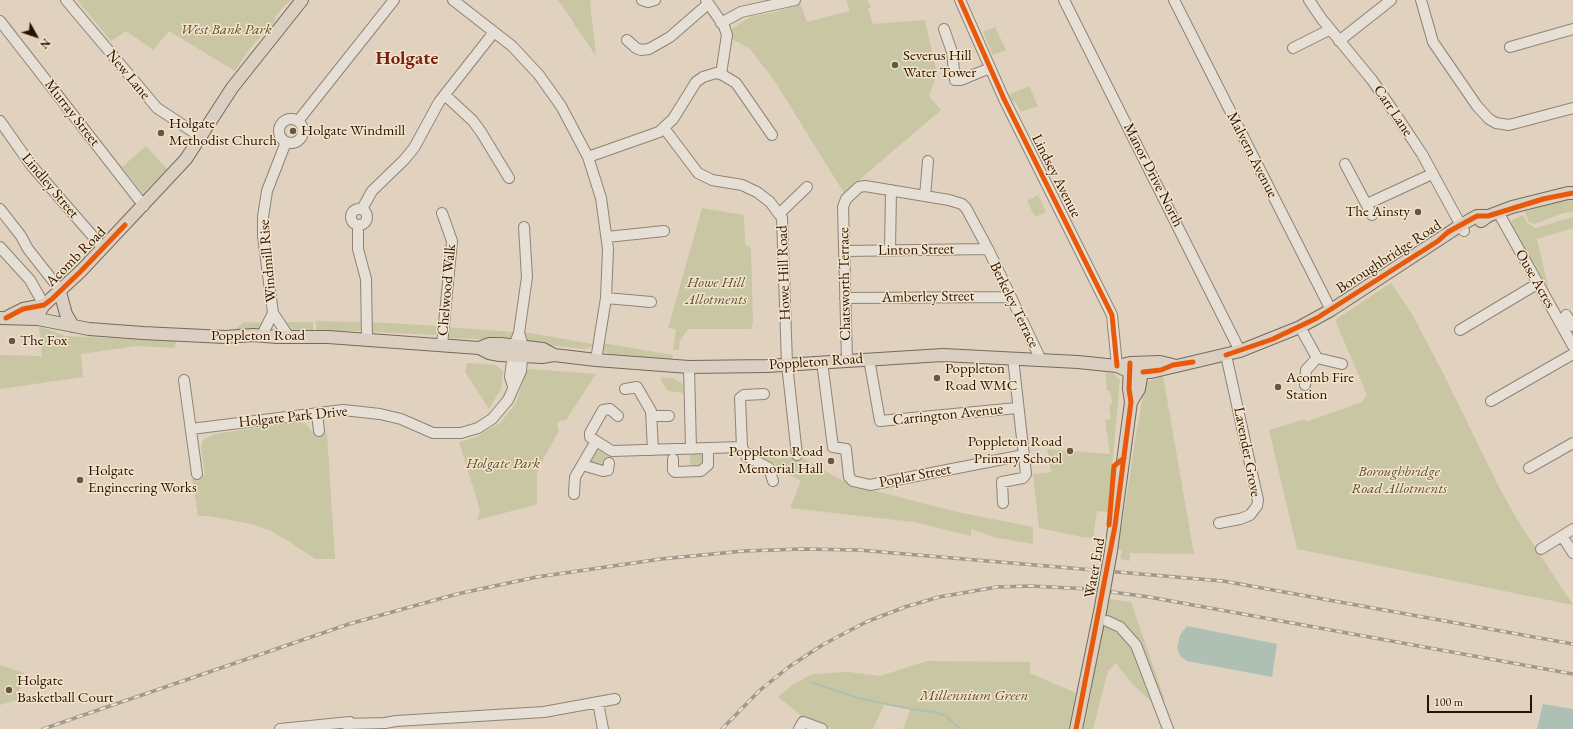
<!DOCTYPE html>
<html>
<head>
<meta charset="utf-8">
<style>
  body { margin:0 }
  #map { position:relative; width:1573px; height:729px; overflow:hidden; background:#e0d2be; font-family:"EB Garamond",serif }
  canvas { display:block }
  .north { position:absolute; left:16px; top:16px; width:40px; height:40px; -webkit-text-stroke:3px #f4e4cc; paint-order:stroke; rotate:130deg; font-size:11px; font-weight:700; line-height:16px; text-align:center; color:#2a1200 }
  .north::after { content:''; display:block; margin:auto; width:14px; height:18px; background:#2a1200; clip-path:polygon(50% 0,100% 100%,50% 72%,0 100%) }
  .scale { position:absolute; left:1427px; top:695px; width:105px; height:18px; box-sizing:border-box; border:2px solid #2a1200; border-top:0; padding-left:5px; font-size:12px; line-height:14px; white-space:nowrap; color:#2a1200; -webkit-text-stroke:3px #f4e4cc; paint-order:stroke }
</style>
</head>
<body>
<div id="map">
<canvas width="1573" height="729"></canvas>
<div class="north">N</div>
<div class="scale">100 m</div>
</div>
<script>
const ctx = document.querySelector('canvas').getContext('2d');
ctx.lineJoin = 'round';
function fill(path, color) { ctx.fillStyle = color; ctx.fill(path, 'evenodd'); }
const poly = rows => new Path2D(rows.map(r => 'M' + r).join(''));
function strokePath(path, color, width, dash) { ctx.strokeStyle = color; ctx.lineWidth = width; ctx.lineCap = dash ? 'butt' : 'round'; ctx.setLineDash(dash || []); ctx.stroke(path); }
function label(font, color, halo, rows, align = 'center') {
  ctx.font = font + ' "EB Garamond",serif'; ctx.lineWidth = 3; ctx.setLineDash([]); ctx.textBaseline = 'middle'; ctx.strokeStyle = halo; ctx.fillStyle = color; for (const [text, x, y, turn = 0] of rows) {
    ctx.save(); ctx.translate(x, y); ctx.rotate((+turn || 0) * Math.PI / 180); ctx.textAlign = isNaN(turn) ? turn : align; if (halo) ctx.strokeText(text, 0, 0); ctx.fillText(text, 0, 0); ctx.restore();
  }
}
const green = poly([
  [77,0,292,0,285,5,275,17,275,21,269,29,266,30,248,51,235,71,169,31,153,50,126,31,111,41],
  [558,0,590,0,596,56],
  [846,0,867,0,871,7,868,9,873,24,925,20,937,74,929,96,941,110,844,193,774,80,749,48,731,39,733,28,752,16,776,12,800,3,807,22,850,11],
  [995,27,1006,50,993,55,983,32],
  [1029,86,1038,106,1021,112,1016,103,1008,98,1008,95],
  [146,146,167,169,143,193,122,167],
  [1038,195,1046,212,1035,217,1027,201],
  [1573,197,1573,212,1563,213,1535,224,1529,222,1525,212],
  [702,208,744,215,745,244,751,248,753,324,751,329,688,329,680,341,679,350,673,350,676,329,668,328],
  [1523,215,1527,223,1534,227,1532,229,1573,217,1573,228,1537,239,1549,290,1511,225,1512,220],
  [1391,283,1412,314,1444,375,1499,487,1518,521,1573,605,1297,549,1269,430,1305,419,1306,422,1362,402,1367,395,1335,320],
  [316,321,361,322,364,328,359,331,316,331],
  [244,322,263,323,260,330,234,331],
  [285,322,313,322,313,331,289,331],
  [370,322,439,326,438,333,434,335,372,332,370,330],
  [39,326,65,336,176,341,175,348,137,346,81,354,83,377,0,389,0,355,40,356,42,358],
  [446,327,513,332,514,336,510,340,448,338,446,336],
  [524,332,593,344,591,347,586,349,530,344,526,342],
  [603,343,673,355,672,360,643,359,609,354,604,351,602,347],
  [467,363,496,365,503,371,501,389,489,409,465,372],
  [530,369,596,374,566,420,559,421,557,425,559,431,541,463,537,474,537,503,535,505,477,520,480,510,459,442,476,437,500,423,516,403,526,371],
  [1105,373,1113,373,1120,380,1108,512,1097,511,1093,538,1082,537,1039,528,1033,474,1051,472,1047,449,1110,454,1105,420,1111,419,1109,407,1112,403,1110,391,1107,391],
  [1163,376,1194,554,1130,553,1130,561,1120,559,1122,550,1116,549,1123,521,1136,434,1145,387,1147,382],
  [661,377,673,378,683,384,683,393,668,391,662,383],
  [299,422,306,424,313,433,327,433,335,559,315,559,290,542,271,531,251,524,208,516,198,516,192,479,205,475,201,448,203,440,214,434],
  [747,448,755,448,778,459,799,456,847,483,868,489,957,512,1033,527,1033,544,993,537,971,529,971,536,914,522,790,508,801,481,777,469,775,464,749,453],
  [598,450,612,458,611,460,605,461,602,468,590,462,588,459,593,451],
  [689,452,702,452,705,455,702,468,691,467],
  [1108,599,1131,602,1165,700,1154,704,1132,684,1116,663,1108,671,1093,729,1084,729],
  [927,661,1030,662,1030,673,1076,693,1069,729,903,729,911,709,884,705,873,729,832,729,803,717,778,697,791,686,812,674,848,672,880,676],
  [0,665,24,673,17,700,0,705]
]);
const water = poly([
  [1187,626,1277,644,1272,677,1187,661,1181,657,1177,648,1180,635],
  [1543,704,1573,709,1573,729,1537,729]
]);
const stream = poly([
  [811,682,858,698,911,709,935,712,946,716,960,729]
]);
const minor = poly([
  [66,0,157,108,201,137],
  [453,0,512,46,539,75,561,106,588,157,601,198,608,249,606,298,596,360],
  [642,0,648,2,655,0],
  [706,0,724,26,727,35,721,74],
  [960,0,1004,99,1112,315,1117,366],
  [1064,0,1240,351],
  [1174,0,1331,310],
  [1309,0,1321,18,1372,80,1392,109,1422,154,1464,231],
  [1421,0,1433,42,1477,106,1489,119,1496,123,1509,125,1573,108],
  [0,21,144,206],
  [721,23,741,12,795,0],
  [944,29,952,52,955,80,961,80,990,68],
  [627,40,636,48,641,50,649,49,670,37,708,4],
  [1339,41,1391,0],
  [1510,47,1573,29],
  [1293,48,1329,30],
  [445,95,473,121,481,132,509,178],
  '279 131a12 12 0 1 1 24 0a12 12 0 1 1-24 0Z',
  [0,121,31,165,103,248],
  [298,121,394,0],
  [664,128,698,173,712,180,742,185,757,192,770,202,782,218,787,364,797,455],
  [286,142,267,191,263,217,263,236,273,313,289,337],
  [588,157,659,132,673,119,696,82,703,77,716,73,721,74,736,83,772,135],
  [1345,164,1372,215],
  [925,196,928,161],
  [1367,204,1432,174],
  [0,209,21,236,28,249,61,291],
  [362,209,372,191,404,160,414,148,439,102,494,32],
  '351 217a8 8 0 1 1 16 0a8 8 0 1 1-16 0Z',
  [1498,212,1573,346],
  [442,213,452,241,442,345],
  [780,213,807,187],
  [358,225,358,249,366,279,367,339],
  [607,237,664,231],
  [0,247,30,280,44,305],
  [890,250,891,190],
  [845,251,988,249],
  [606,298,651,302],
  [845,298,1010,297],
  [1566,315,1573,326],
  [1300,327,1317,358],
  [1460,330,1537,284],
  [262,335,273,313],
  [869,359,880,421,1017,408],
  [847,361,843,207,846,199,859,187,865,186,949,200,962,204,966,208,988,249,1041,360],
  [822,362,833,447,846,449,849,477,853,481,870,485,1024,455],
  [689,367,691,449],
  [184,380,197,474],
  [1305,385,1306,370,1317,358,1342,364],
  [513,386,510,377,514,346,519,333,527,277,524,227],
  [625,389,637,387,651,411,653,450],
  [764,394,744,395,740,398,742,447,746,456,769,468,773,481],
  [1491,401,1573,354],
  [317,413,319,431],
  [618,416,610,409,603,410,590,433,590,437,596,441,612,451,742,447],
  [652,416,669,416],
  [191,429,343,410,380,414,401,419,433,433,461,433,478,428,492,419,508,400,521,371,523,346,519,333],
  [673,459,673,470,675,472,701,471,708,465,708,449],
  [582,465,603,471,608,470,609,463],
  [1529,468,1573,443],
  [574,494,575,477,596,441],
  [1003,503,1002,482,1023,478,1026,474,1013,358],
  [1219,523,1240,519,1250,515,1257,506,1258,500,1226,355],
  [1562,536,1573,553],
  [1541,549,1573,529],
  [1107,621,1120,627,1136,645,1168,729],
  [598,702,603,729],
  [345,724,385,723,396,721,544,712,615,699],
  [280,729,350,722],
  [799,729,803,722,822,729]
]);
const major = poly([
  [1481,221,1488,216,1512,207,1568,193,1573,193],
  [60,292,66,314,73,326],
  [9,316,23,309,44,305],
  [0,318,38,319,89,329,143,333,225,337,253,335,277,337,328,337,479,348,489,344,501,344,543,349,554,355,596,360,689,367,767,366,943,355,1078,362,1117,366,1130,372,1151,372,1240,351,1300,327,1331,310,1461,225,1477,216,1488,216],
  [38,319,39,313,44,305,81,271,186,159,232,88,302,0],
  [479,348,489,353,500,355,542,357,554,355],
  [1122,365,1130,363,1160,362,1173,365],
  [1131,402,1139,389,1143,366],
  [1111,551,1131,402,1129,389,1130,363],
  [1076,729,1100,612]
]);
const rail = poly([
  [43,729,349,624,457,594,537,577,661,559,744,551,802,549,858,550,1223,581,1573,644],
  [722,729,759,691,790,666,824,644,866,622,905,607,939,597,997,587,1030,586,1090,589,1149,597,1573,674]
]);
const majorBridge = poly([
  [1100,612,1111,551]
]);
const cycleway = poly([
  [960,0,1004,99,1112,315,1117,366],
  [6,318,23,309,44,305,52,299,81,271,125,225],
  [1226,355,1273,339,1317,318,1438,241,1448,232,1477,216,1488,216,1543,199,1573,193],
  [1143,372,1161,370,1173,365,1193,362],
  [1109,525,1114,466,1124,458],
  [1076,729,1115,526,1131,402,1129,389,1130,363]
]);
const markers = [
  [895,65,4,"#6a5542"],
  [293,131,4,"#6a5542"],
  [161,133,4,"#6a5542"],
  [1418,212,4,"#6a5542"],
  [12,341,4,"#6a5542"],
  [937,378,4,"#6a5542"],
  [1278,387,4,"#6a5542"],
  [1070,451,4,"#6a5542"],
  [831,461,4,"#6a5542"],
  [80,480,4,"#6a5542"],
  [9,690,4,"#6a5542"]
];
const parkNames = [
  ["West Bank Park",226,30],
  ["Howe Hill",716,283],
  ["Allotments",716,300],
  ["Holgate Park",503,464],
  ["Boroughbridge",1399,472],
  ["Road Allotments",1399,489],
  ["Millennium Green",974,696]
];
const poiNames = [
  ["Severus Hill",903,56],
  ["Water Tower",903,73],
  ["Holgate",169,124],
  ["Methodist Church",169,141],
  ["Holgate Windmill",301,131],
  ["The Ainsty",1410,212,"right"],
  ["The Fox",20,341],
  ["Poppleton",945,369],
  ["Road WMC",945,386],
  ["Acomb Fire",1286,378],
  ["Station",1286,395],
  ["Poppleton Road",1062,442,"right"],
  ["Primary School",1062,459,"right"],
  ["Poppleton Road",823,452,"right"],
  ["Memorial Hall",823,469,"right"],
  ["Holgate",88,471],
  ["Engineering Works",88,488],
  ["Holgate",17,681],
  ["Basketball Court",17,698]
];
const streetNames = [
  ["New Lane",128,75,50],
  ["Carr Lane",1393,111,56],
  ["Murray Street",72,113,52],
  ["Malvern Avenue",1252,155,63],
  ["Manor Drive North",1153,175,63],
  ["Lindsey Avenue",1056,176,63],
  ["Lindley Street",50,186,50],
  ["Linton Street",916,250,-1],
  ["Acomb Road",76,257,-45],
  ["Boroughbridge Road",1389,257,-33],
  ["Windmill Rise",268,261,-95],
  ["Howe Hill Road",784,273,-92],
  ["Ouse Acres",1535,279,60],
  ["Chatsworth Terrace",845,284,-91],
  ["Chelwood Walk",447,290,-85],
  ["Amberley Street",928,297,-1],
  ["Berkeley Terrace",1014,305,64],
  ["Poppleton Road",258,336],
  ["Poppleton Road",816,362,-4],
  ["Carrington Avenue",948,415,-6],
  ["Holgate Park Drive",293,417,-6],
  ["Lavender Grove",1247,452,79],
  ["Poplar Street",915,476,-11],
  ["Water End",1095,568,-80]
];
const districtNames = [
  ["Holgate",407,59]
];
fill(green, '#c9c7a3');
fill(water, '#aec0b3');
strokePath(stream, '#aec0b3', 2);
strokePath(minor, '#8f8376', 12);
strokePath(major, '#746a5d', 14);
strokePath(minor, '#e6dfd5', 10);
strokePath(major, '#dacfc0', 12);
strokePath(rail, '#a1998f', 3.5);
strokePath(rail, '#f4e4cc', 2, [6]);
strokePath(majorBridge, '#746a5d', 14, []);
strokePath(majorBridge, '#dacfc0', 12);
strokePath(cycleway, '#e8590c', 5);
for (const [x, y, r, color] of markers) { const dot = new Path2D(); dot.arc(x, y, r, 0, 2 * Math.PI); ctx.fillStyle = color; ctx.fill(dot); strokePath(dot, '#f4e4cc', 1.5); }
label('italic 15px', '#5b4e31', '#f4e4cc', parkNames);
label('15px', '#2a1200', '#f4e4cc', poiNames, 'left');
label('15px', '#2a1200', '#f4e4cc', streetNames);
label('bold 19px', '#7a1f14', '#f4e4cc', districtNames);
</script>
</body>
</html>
